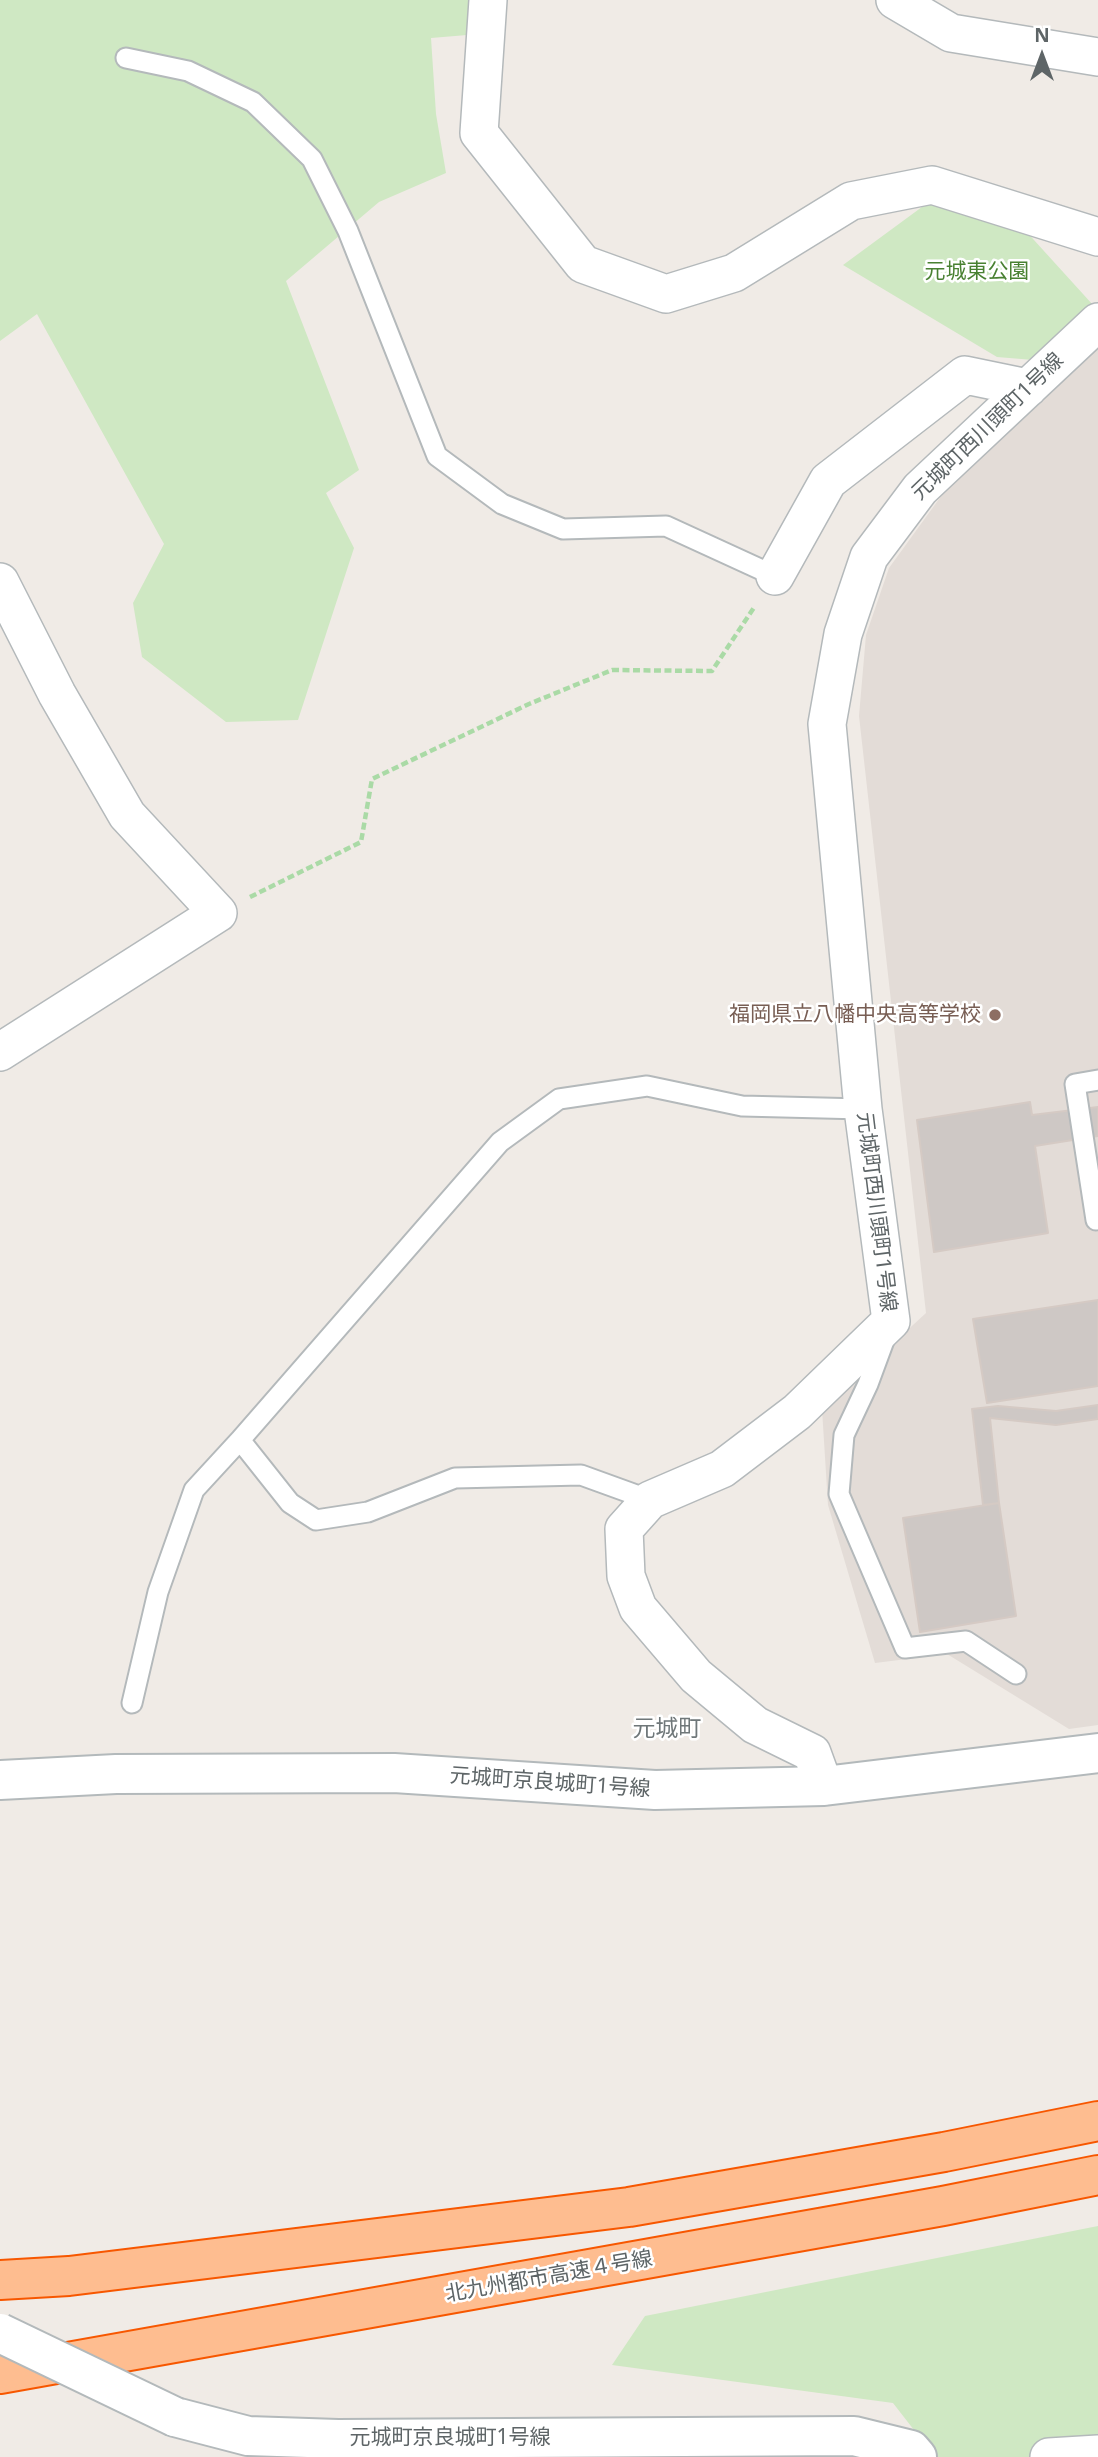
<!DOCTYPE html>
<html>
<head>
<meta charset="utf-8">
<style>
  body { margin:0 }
  #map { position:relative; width:1098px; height:2457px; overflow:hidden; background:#f0ebe6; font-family:"Noto Sans",sans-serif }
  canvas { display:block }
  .north { position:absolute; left:1007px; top:21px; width:70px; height:70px; -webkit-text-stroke:5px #fff; paint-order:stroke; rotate:0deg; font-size:19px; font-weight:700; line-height:28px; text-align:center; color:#5e6567 }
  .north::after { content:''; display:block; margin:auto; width:24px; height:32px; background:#5e6567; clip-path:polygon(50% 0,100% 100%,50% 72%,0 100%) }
</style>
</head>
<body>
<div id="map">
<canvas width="1098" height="2457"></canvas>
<div class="north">N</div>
</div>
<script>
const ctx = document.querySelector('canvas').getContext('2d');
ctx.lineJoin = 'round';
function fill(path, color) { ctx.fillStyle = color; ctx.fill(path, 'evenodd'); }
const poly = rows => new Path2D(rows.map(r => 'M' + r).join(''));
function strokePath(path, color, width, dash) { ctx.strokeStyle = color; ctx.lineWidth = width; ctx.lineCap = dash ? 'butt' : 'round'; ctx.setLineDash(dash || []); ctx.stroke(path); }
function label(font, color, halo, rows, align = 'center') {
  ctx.font = font + ' "Noto Sans","Noto Sans JP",sans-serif'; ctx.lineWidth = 5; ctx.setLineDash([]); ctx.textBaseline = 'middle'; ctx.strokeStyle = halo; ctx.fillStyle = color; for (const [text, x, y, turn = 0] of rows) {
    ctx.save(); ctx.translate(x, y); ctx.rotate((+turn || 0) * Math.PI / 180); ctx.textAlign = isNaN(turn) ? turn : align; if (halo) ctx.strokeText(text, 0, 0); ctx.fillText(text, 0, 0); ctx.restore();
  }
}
const education = poly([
  [1098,347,1098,1725,1069,1729,947,1654,875,1663,828,1505,822,1409,926,1313,859,716,866,635,889,568,955,477]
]);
const green = poly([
  [0,0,473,0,467,35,431,38,436,114,446,173,379,202,286,281,359,470,326,493,354,548,298,720,226,722,142,657,133,603,164,544,37,314,0,341],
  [941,193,1014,218,1093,305,1046,361,997,357,843,265],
  [1098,2226,1098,2457,935,2457,893,2403,612,2365,645,2316]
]);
const building = poly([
  [1030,1102,1032,1115,1098,1107,1098,1136,1035,1146,1048,1233,934,1252,917,1120,1030,1102],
  [1098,1300,1098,1386,987,1403,973,1319,1098,1300],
  [1098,1405,1098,1419,1056,1425,990,1418,999,1503,983,1505,972,1409,998,1406,1056,1411,1098,1405],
  [999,1503,1016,1616,920,1632,903,1518,999,1503]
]);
const path = poly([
  [250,897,361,842,372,779,529,704,612,670,712,671,755,606]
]);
const lane = poly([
  [126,58,188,71,253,102,312,159,348,231,437,456,502,504,563,529,666,526,775,576],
  [1096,1220,1075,1084,1098,1080],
  [885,1338,868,1384,844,1435,839,1494,905,1648,966,1641,1016,1674],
  [240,1440,500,1142,559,1099,647,1086,742,1106,863,1109],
  [132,1703,158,1592,194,1490,240,1440,290,1503,316,1520,368,1512,455,1478,581,1475,650,1500]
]);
const street = poly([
  [488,0,479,133,583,264,666,294,734,273,851,201,932,185,1098,237],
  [895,0,951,33,1098,57],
  [775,576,828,481,965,375,1028,388],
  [0,582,57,694,127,815,218,913,0,1052],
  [824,1786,812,1753,755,1725,696,1676,638,1608,626,1576,624,1529,650,1500,722,1469,797,1412,891,1321,863,1109,827,724,843,634,869,557,920,489,1098,322],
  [1049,2457,1098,2454]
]);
const secondary = poly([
  [0,1780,116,1774,394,1773,655,1790,824,1786,1098,1753],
  [175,2417,248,2436,338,2439,854,2436,911,2450,917,2457]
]);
const highway = poly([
  [0,2280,69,2276,629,2207,944,2152,1098,2121],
  [0,2374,943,2206,1098,2175]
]);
const secondaryBridge = poly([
  [0,2333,175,2417]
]);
const markers = [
  [995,1015,7,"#8d6e63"]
];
const parkNames = [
  ["元城東公園",977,272]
];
const streetNames = [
  ["元城町西川頭町1号線",988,427,-44],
  ["元城町西川頭町1号線",876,1212,83],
  ["元城町京良城町1号線",550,1783,4],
  ["北九州都市高速４号線",549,2277,-10],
  ["元城町京良城町1号線",450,2438]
];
const educationNames = [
  ["福岡県立八幡中央高等学校",981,1015]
];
const neighbourhoodNames = [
  ["元城町",667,1729]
];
fill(education, '#e3dcd7');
fill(green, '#cfe8c3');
fill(building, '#cec8c5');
strokePath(building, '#d5cac4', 2);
strokePath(lane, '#b4b9bb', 23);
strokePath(street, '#b4b9bb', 40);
strokePath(secondary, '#b3b9bb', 42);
strokePath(highway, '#f75700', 42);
strokePath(path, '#aadaa6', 4.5, [7, 3.5]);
strokePath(lane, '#fff', 19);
strokePath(street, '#fff', 37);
strokePath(secondary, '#fff', 38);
strokePath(highway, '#febd90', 38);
strokePath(secondaryBridge, '#b3b9bb', 42, []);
strokePath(secondaryBridge, '#fff', 38);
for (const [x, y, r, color] of markers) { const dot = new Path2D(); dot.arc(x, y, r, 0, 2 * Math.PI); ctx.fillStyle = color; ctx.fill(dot); strokePath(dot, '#fff', 2.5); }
label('21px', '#498132', '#fff', parkNames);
label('21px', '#5e6567', '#fff', streetNames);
label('21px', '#785e54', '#fff', educationNames, 'right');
label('23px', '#6f7779', '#fff', neighbourhoodNames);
</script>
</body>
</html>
